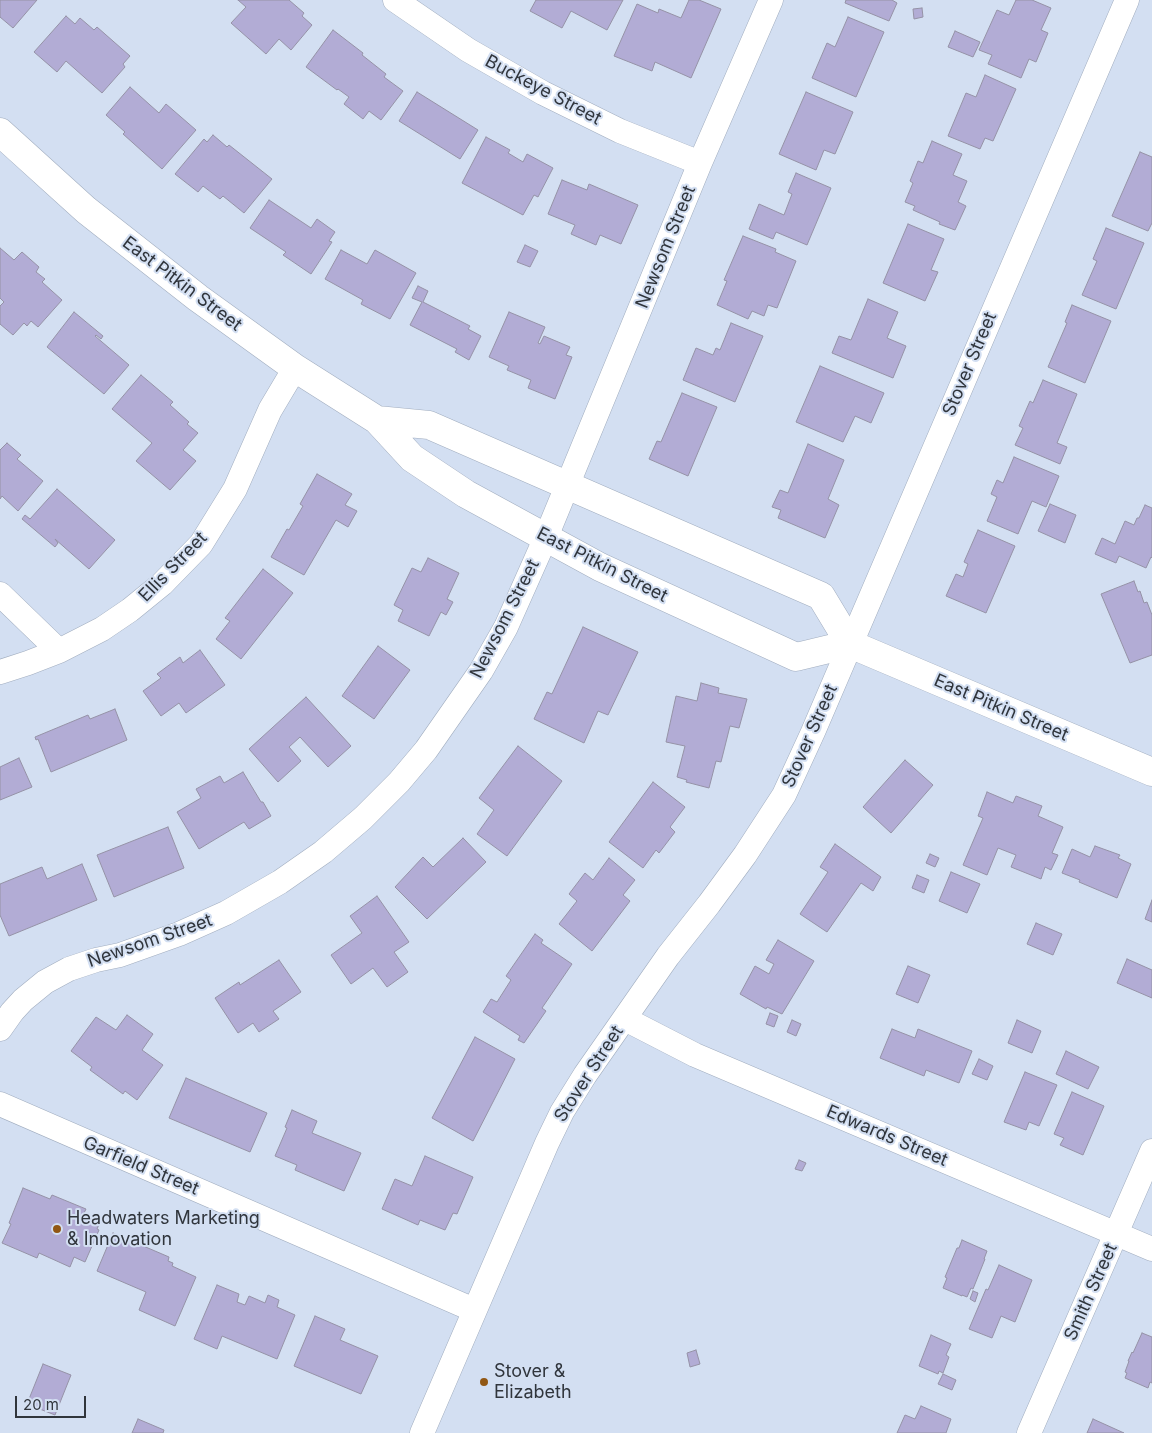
<!DOCTYPE html>
<html>
<head>
<meta charset="utf-8">
<style>
  body { margin:0 }
  #map { position:relative; width:1152px; height:1433px; overflow:hidden; background:#d3dff2; font-family:Inter,sans-serif }
  canvas { display:block }
  .scale { position:absolute; left:15px; top:1396px; width:71px; height:22px; box-sizing:border-box; border:2px solid #30353c; border-top:0; padding-left:6px; font-size:15px; line-height:18px; white-space:nowrap; color:#30353c; -webkit-text-stroke:4px #d3dff2; paint-order:stroke }
</style>
</head>
<body>
<div id="map">
<canvas width="1152" height="1433"></canvas>
<div class="scale">20 m</div>
</div>
<script>
const ctx = document.querySelector('canvas').getContext('2d');
ctx.lineJoin = 'round';
function fill(path, color) { ctx.fillStyle = color; ctx.fill(path, 'evenodd'); }
const poly = rows => new Path2D(rows.map(r => 'M' + r).join(''));
function strokePath(path, color, width, dash) { ctx.strokeStyle = color; ctx.lineWidth = width; ctx.lineCap = dash ? 'butt' : 'round'; ctx.setLineDash(dash || []); ctx.stroke(path); }
function label(font, color, halo, rows, align = 'center') {
  ctx.font = font + ' Inter,sans-serif'; ctx.lineWidth = 4; ctx.setLineDash([]); ctx.textBaseline = 'middle'; ctx.strokeStyle = halo; ctx.fillStyle = color; for (const [text, x, y, turn = 0] of rows) {
    ctx.save(); ctx.translate(x, y); ctx.rotate((+turn || 0) * Math.PI / 180); ctx.textAlign = isNaN(turn) ? turn : align; if (halo) ctx.strokeText(text, 0, 0); ctx.fillText(text, 0, 0); ctx.restore();
  }
}
const building = poly([
  [0,0,37,0,13,28,0,17,0,0],
  [238,0,289,0,304,13,302,16,312,25,291,50,279,39,266,54,231,23,246,7,238,0],
  [536,0,623,0,607,30,571,11,562,28,530,11,536,0],
  [689,0,699,0,721,9,691,78,655,62,652,71,614,56,637,4,658,13,659,9,681,18,689,0],
  [846,0,892,0,897,3,889,21,845,3,846,0],
  [1016,0,1032,0,1051,8,1041,30,1048,33,1036,62,1029,59,1021,78,988,64,992,55,979,50,997,10,1009,15,1016,0],
  [922,8,923,17,914,19,913,9,922,8],
  [66,16,75,24,80,18,94,30,97,27,130,56,123,64,125,67,102,93,66,61,57,72,34,52,66,16],
  [848,17,884,32,856,97,812,78,827,43,835,47,848,17],
  [333,30,363,53,362,55,386,74,384,77,403,91,381,120,369,111,363,119,344,104,349,97,338,89,337,90,306,67,333,30],
  [955,31,980,42,973,57,948,47,955,31],
  [985,75,1016,89,993,141,985,138,980,149,948,136,966,93,976,97,985,75],
  [130,87,159,113,166,104,196,130,162,169,123,134,125,132,106,115,130,87],
  [417,92,478,130,460,159,399,121,417,92],
  [806,92,853,112,835,154,824,150,816,170,779,154,806,92],
  [213,135,227,147,229,145,272,179,244,213,223,196,220,199,203,186,198,192,175,174,204,139,207,142,213,135],
  [486,137,510,150,508,153,523,162,527,154,553,168,538,197,534,195,523,215,462,183,486,137],
  [932,141,962,154,953,175,967,181,958,202,966,206,955,230,939,224,940,222,913,210,915,206,905,202,913,183,910,181,918,161,923,163,932,141],
  [1140,152,1152,157,1152,223,1148,231,1112,216,1140,152],
  [796,173,831,188,807,245,776,232,773,239,749,229,759,204,784,215,792,194,788,192,796,173],
  [562,180,587,190,589,184,638,205,621,244,600,235,596,245,571,234,575,225,548,214,562,180],
  [269,200,311,228,317,219,335,232,329,241,332,242,311,274,283,255,286,252,250,228,269,200],
  [908,224,944,239,931,270,938,272,925,301,883,283,908,224],
  [1106,228,1144,243,1116,309,1082,295,1097,261,1093,259,1106,228],
  [743,236,776,249,775,252,796,261,777,308,768,305,764,316,752,311,748,319,717,305,727,281,724,280,743,236],
  [525,245,538,251,530,267,517,262,525,245],
  [0,248,14,260,22,252,39,267,36,272,45,279,42,282,62,300,38,327,31,321,27,326,24,323,13,335,0,324,0,306,4,302,0,298,0,248],
  [341,250,367,264,375,250,416,273,390,319,361,304,363,300,325,279,341,250],
  [418,286,428,291,423,302,470,326,468,329,481,336,469,360,455,352,457,349,410,325,422,302,412,298,418,286],
  [868,299,898,312,887,338,906,346,893,378,832,353,839,336,851,340,868,299],
  [1072,305,1111,321,1085,383,1048,367,1067,323,1065,322,1072,305],
  [74,312,103,336,101,339,96,335,95,336,129,365,104,394,47,347,74,312],
  [509,312,545,327,538,343,540,344,544,336,570,347,566,355,572,357,555,399,528,388,531,380,507,370,509,366,489,357,509,312],
  [731,323,763,336,735,402,683,380,696,348,713,355,716,348,720,350,731,323],
  [820,366,884,393,871,423,855,416,843,442,796,422,820,366],
  [141,375,173,402,170,405,189,422,187,424,198,433,183,450,196,461,170,490,136,461,152,443,112,409,141,375],
  [1043,380,1077,394,1057,443,1067,447,1060,464,1015,445,1023,428,1019,426,1030,401,1033,403,1043,380],
  [682,393,717,407,688,476,649,459,657,441,661,442,682,393],
  [7,443,21,455,17,459,43,481,18,511,2,496,0,499,0,450,7,443],
  [808,444,844,460,828,499,839,505,825,538,778,518,781,510,772,507,780,490,788,493,808,444],
  [1014,457,1059,476,1046,507,1032,501,1018,534,987,521,997,497,991,494,997,480,1003,483,1014,457],
  [317,474,352,494,345,505,357,511,348,527,336,520,304,575,271,557,287,529,289,530,303,506,300,504,317,474],
  [57,489,115,540,89,569,55,539,58,543,55,547,22,519,25,515,30,519,57,489],
  [1050,504,1076,515,1065,543,1038,531,1050,504],
  [1145,505,1152,508,1152,558,1151,557,1146,568,1119,556,1116,563,1095,554,1102,538,1115,544,1125,521,1134,525,1137,518,1139,518,1145,505],
  [978,530,1015,546,986,613,946,596,956,574,963,577,968,564,964,562,978,530],
  [428,558,459,573,447,599,453,602,446,615,441,612,429,636,398,621,403,610,394,605,412,568,421,572,428,558],
  [263,569,293,593,241,659,216,639,230,621,225,618,263,569],
  [1134,581,1138,592,1140,591,1144,603,1147,602,1152,615,1152,655,1130,663,1101,594,1134,581],
  [583,627,638,652,608,715,598,711,584,743,534,719,547,692,552,694,583,627],
  [378,646,410,670,374,719,342,696,378,646],
  [200,650,225,685,186,713,179,703,161,716,143,691,161,678,157,674,180,657,183,663,200,650],
  [701,683,719,688,718,693,747,699,739,728,730,726,721,762,716,761,709,788,686,782,687,780,677,777,685,746,666,742,676,696,697,701,701,683],
  [306,697,351,746,328,767,300,737,289,747,301,761,278,782,249,749,306,697],
  [115,709,127,740,51,772,38,739,36,740,35,737,88,715,90,719,115,709],
  [518,746,562,781,507,856,477,834,494,810,479,798,518,746],
  [19,758,32,787,0,800,0,767,19,758],
  [905,760,933,785,891,833,863,807,905,760],
  [243,772,261,802,263,802,271,816,249,829,244,822,199,849,177,812,201,798,196,789,220,776,224,783,243,772],
  [653,782,685,807,670,827,675,832,659,853,656,850,643,868,609,842,653,782],
  [987,792,1013,803,1016,796,1042,806,1038,816,1063,827,1052,853,1058,855,1051,870,1045,867,1041,879,1011,867,1016,855,998,848,987,875,963,865,983,818,978,816,987,792],
  [168,827,184,868,114,897,97,855,168,827],
  [463,838,486,862,427,919,395,887,423,857,433,867,463,838],
  [835,844,881,877,873,891,861,883,827,932,800,914,828,872,820,867,835,844],
  [1095,846,1120,855,1118,858,1131,864,1117,898,1079,882,1080,880,1062,873,1072,849,1090,857,1095,846],
  [930,854,939,858,935,867,926,863,930,854],
  [609,858,635,880,623,895,630,901,592,951,559,924,577,901,569,894,585,873,593,880,609,858],
  [82,864,97,900,9,936,0,915,0,884,42,867,47,879,82,864],
  [951,872,980,884,967,913,939,901,951,872],
  [917,875,929,880,924,893,912,888,917,875],
  [377,896,409,942,394,952,408,972,387,987,373,968,351,984,331,955,362,933,350,916,377,896],
  [1152,900,1152,922,1145,919,1152,900],
  [1036,923,1062,934,1053,955,1027,944,1036,923],
  [535,934,543,940,541,943,572,964,542,1008,546,1011,524,1043,518,1040,520,1036,483,1012,491,999,497,1002,511,980,506,976,535,934],
  [778,940,814,961,782,1014,767,1007,766,1009,740,994,755,966,769,974,774,964,766,960,778,940],
  [1127,959,1152,970,1152,998,1117,983,1127,959],
  [279,960,301,992,273,1011,279,1019,259,1032,253,1023,238,1033,215,998,239,982,240,985,279,960],
  [908,966,930,975,918,1003,896,994,908,966],
  [770,1013,778,1016,774,1027,766,1024,770,1013],
  [127,1015,153,1034,142,1050,163,1065,137,1100,125,1091,123,1094,90,1070,92,1067,71,1051,96,1017,116,1030,127,1015],
  [792,1020,801,1024,796,1036,787,1032,792,1020],
  [1017,1020,1041,1031,1032,1053,1008,1043,1017,1020],
  [892,1029,915,1038,918,1029,972,1051,959,1083,926,1070,924,1076,880,1058,892,1029],
  [475,1037,515,1059,473,1141,432,1118,475,1037],
  [1066,1051,1099,1067,1088,1089,1056,1074,1066,1051],
  [979,1059,993,1066,987,1080,972,1074,979,1059],
  [1025,1072,1057,1085,1039,1126,1029,1122,1026,1130,1004,1122,1025,1072],
  [186,1078,267,1113,250,1152,169,1118,186,1078],
  [1072,1092,1104,1106,1083,1155,1060,1145,1064,1138,1054,1134,1072,1092],
  [292,1110,317,1121,312,1133,361,1153,344,1191,295,1170,297,1165,275,1156,287,1128,285,1127,292,1110],
  [425,1156,473,1177,457,1214,453,1213,445,1230,420,1220,418,1225,382,1209,395,1179,412,1186,425,1156],
  [799,1160,806,1163,802,1171,795,1169,799,1160],
  [23,1188,50,1199,52,1195,86,1209,83,1215,100,1222,97,1229,99,1230,85,1262,74,1257,70,1267,39,1253,37,1258,2,1243,11,1224,9,1223,23,1188],
  [113,1233,169,1257,168,1261,173,1263,172,1266,196,1277,175,1326,139,1310,146,1292,97,1271,113,1233],
  [962,1240,987,1251,984,1259,985,1259,973,1289,971,1288,967,1297,962,1295,962,1296,943,1288,947,1278,945,1277,957,1248,959,1248,962,1240],
  [999,1265,1032,1280,1015,1322,1001,1316,992,1338,969,1329,986,1289,988,1290,999,1265],
  [217,1285,239,1294,237,1302,245,1305,249,1296,265,1303,268,1295,279,1300,277,1307,295,1315,277,1359,222,1336,217,1349,194,1339,217,1285],
  [973,1291,978,1293,975,1302,970,1299,973,1291],
  [315,1316,345,1329,340,1340,378,1356,361,1394,294,1366,315,1316],
  [1142,1333,1152,1337,1152,1383,1150,1382,1148,1388,1125,1378,1127,1373,1125,1372,1129,1361,1128,1361,1132,1352,1133,1353,1142,1333],
  [931,1335,951,1344,946,1355,949,1357,943,1373,939,1371,938,1374,919,1366,931,1335],
  [696,1350,700,1364,690,1367,687,1353,696,1350],
  [43,1364,71,1375,55,1415,27,1404,43,1364],
  [943,1374,956,1380,952,1390,938,1384,943,1374],
  [921,1406,951,1419,946,1433,897,1433,905,1415,915,1419,921,1406],
  [138,1419,164,1430,163,1433,132,1433,138,1419],
  [1093,1419,1124,1433,1087,1433,1093,1419]
]);
const street = poly([
  [395,0,468,50,543,93,620,131,700,163],
  [0,594,59,651],
  [0,672,28,663,59,651,102,629,130,610,162,584,201,544,235,489,270,410,295,368],
  [625,1019,695,1055,1152,1249],
  [0,1029,12,1012,23,1000,45,982,69,969,96,960,120,955,179,934,226,913,280,882,323,852,363,818,399,782,426,750,481,671,506,627,546,537,700,163,771,0],
  [0,1104,474,1310],
  [422,1433,547,1143,562,1112,585,1075,668,956,709,904,745,855,784,795,813,732,1127,0],
  [1029,1433,1152,1151]
]);
const secondary = poly([
  [0,132,86,210,198,298,295,368,377,420,412,458,466,494,600,567,796,657,850,644,1152,772],
  [377,420,429,425,821,596,850,644]
]);
const markers = [
  [57,1229,5,"#915714"],
  [484,1382,5,"#915714"]
];
const streetNames = [
  ["Buckeye Street",543,90,28],
  ["Newsom Street",666,247,-68],
  ["East Pitkin Street",182,284,37],
  ["Stover Street",970,364,-67],
  ["East Pitkin Street",602,565,27],
  ["Ellis Street",173,567,-46],
  ["Newsom Street",505,619,-63],
  ["East Pitkin Street",1001,708,23],
  ["Stover Street",810,736,-66],
  ["Newsom Street",150,941,-19],
  ["Stover Street",589,1074,-57],
  ["Edwards Street",887,1136,23],
  ["Garfield Street",141,1166,23],
  ["Smith Street",1091,1292,-66]
];
const poiNames = [
  ["Headwaters Marketing",67,1219],
  ["& Innovation",67,1240],
  ["Stover &",494,1372],
  ["Elizabeth",494,1393]
];
fill(building, '#b2acd5');
strokePath(building, '#9592a6', 1);
strokePath(street, '#a1adbf', 25);
strokePath(secondary, '#a1adbf', 29);
strokePath(street, '#fff', 24);
strokePath(secondary, '#fff', 28);
for (const [x, y, r, color] of markers) { const dot = new Path2D(); dot.arc(x, y, r, 0, 2 * Math.PI); ctx.fillStyle = color; ctx.fill(dot); strokePath(dot, '#d3dff2', 2); }
label('18px', '#30353c', '#d3dff2', streetNames);
label('18px', '#30353c', '#d3dff2', poiNames, 'left');
</script>
</body>
</html>
